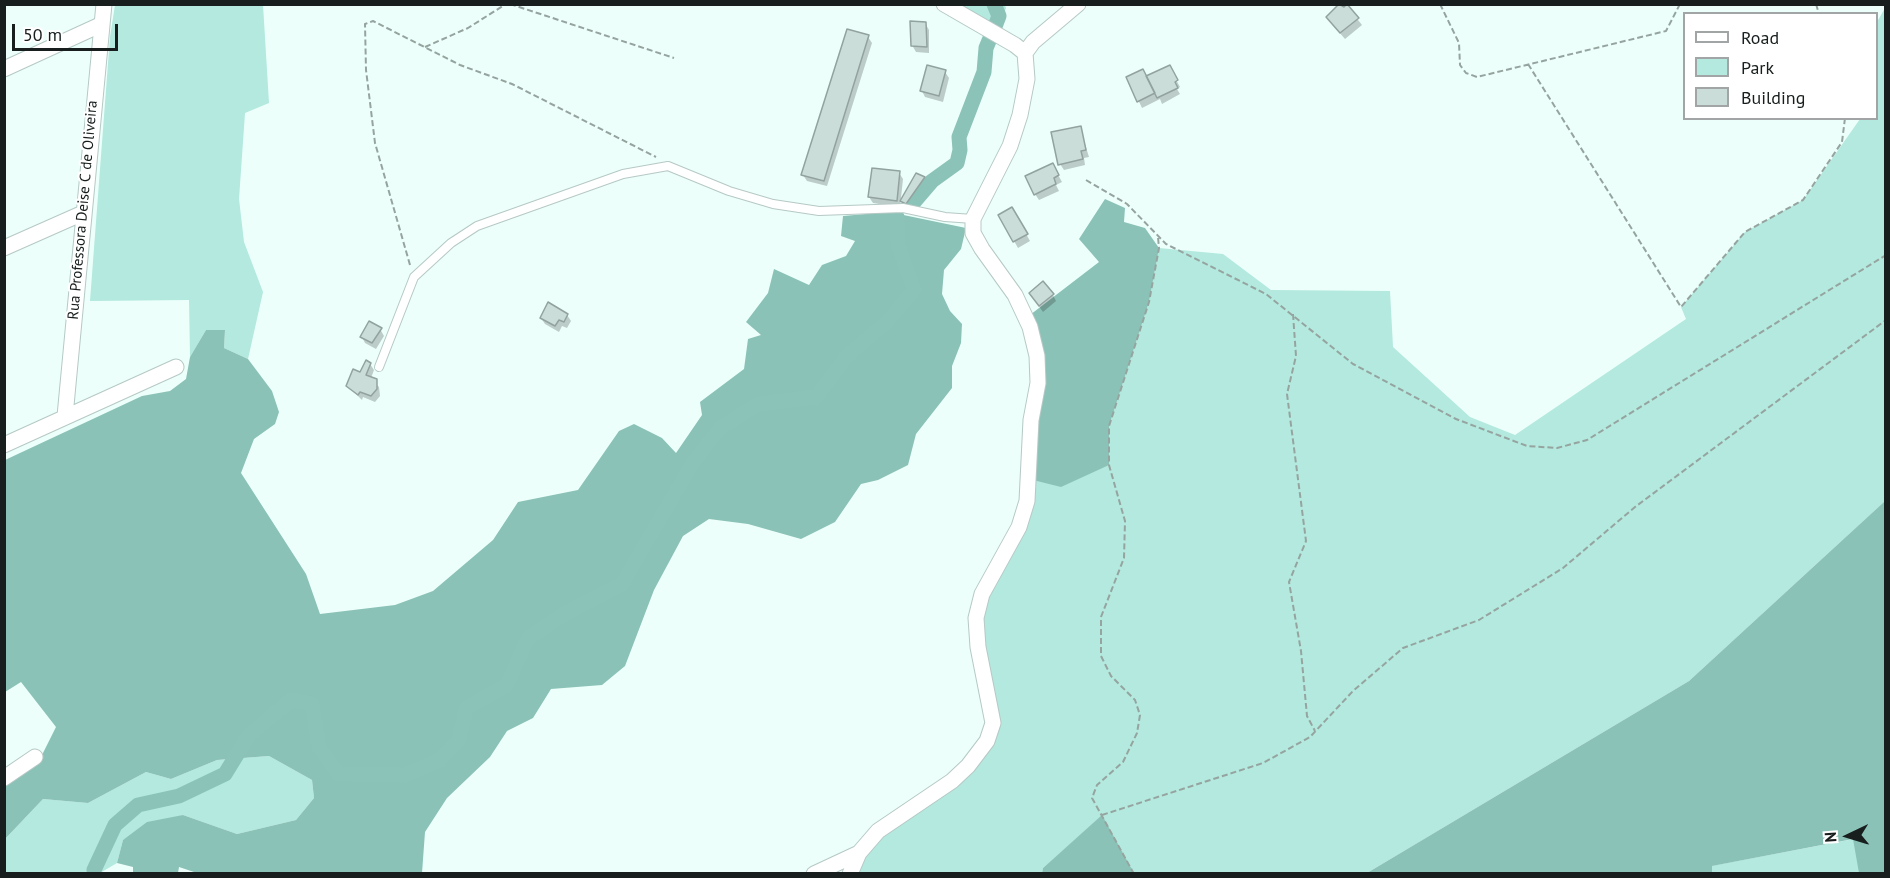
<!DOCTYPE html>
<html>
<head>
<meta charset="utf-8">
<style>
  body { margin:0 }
  #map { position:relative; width:1890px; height:878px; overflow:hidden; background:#ecfffa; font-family:"PT Sans",sans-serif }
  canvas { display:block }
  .frame { position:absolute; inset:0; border:6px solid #171e1d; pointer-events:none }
  .legend { position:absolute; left:1683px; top:12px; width:195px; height:108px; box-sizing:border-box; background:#fff; border:2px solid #a2a5a5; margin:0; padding:8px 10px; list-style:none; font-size:18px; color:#171e1d }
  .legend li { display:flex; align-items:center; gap:12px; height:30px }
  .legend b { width:30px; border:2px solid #a2a5a5 }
  .north { position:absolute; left:1818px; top:806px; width:60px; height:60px; -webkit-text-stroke:4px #fff; paint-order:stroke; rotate:266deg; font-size:16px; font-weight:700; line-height:24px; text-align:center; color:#171e1d }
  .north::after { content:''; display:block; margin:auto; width:21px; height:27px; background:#171e1d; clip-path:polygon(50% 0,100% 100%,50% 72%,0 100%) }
  .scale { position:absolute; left:12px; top:24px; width:106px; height:27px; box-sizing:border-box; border:3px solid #171e1d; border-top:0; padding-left:8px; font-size:18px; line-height:21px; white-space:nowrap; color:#171e1d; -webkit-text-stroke:4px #fff; paint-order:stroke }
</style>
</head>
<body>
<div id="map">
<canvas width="1890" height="878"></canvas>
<div class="frame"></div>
<ul class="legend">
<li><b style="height:8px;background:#fff"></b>Road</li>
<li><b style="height:16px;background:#b3e9de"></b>Park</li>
<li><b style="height:16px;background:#cbddd9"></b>Building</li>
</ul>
<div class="north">N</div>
<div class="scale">50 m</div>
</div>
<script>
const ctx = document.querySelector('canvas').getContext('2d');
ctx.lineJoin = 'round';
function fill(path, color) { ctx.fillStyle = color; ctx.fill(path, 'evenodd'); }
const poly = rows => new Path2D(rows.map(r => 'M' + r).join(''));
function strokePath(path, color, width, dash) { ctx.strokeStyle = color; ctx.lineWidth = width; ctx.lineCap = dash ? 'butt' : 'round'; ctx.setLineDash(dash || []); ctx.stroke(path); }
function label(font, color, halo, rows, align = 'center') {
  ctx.font = font + ' "PT Sans",sans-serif'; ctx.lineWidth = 4.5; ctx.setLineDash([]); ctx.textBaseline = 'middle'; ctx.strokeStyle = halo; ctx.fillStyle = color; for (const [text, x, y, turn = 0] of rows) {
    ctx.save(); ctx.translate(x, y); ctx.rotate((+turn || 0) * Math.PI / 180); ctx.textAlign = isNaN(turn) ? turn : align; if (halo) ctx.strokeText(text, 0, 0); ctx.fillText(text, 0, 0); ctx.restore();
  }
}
const green = poly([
  [115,5,263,5,269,103,245,113,239,199,244,242,263,292,248,359,224,348,225,330,206,330,190,357,189,300,90,301,110,37],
  [959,5,1005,5,1006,8,999,28],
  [1885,8,1885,501,1689,681,1367,873,1134,873,1102,816,1043,868,1042,873,850,874,859,853,952,781,987,741,976,618,1019,527,1029,479,1109,465,1109,426,1149,302,1159,248,1223,254,1271,290,1390,291,1393,347,1470,417,1515,435,1686,319,1681,307,1745,232,1803,200,1860,119,1876,118,1877,22],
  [269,756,312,780,314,798,296,820,237,834,183,815,123,840,117,863,100,873,94,870,85,874,5,874,5,839,43,799,88,803,146,772,171,779,217,760],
  [1854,839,1861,873,1712,874,1711,866]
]);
const forest = poly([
  [1105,199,1125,208,1124,222,1145,228,1159,248,1149,302,1109,426,1109,465,1061,487,1029,479,1038,383,1026,318,1099,262,1079,239],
  [889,212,966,228,961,249,944,270,942,294,950,311,962,324,961,343,952,366,952,388,916,434,908,465,878,480,861,484,835,522,801,539,748,524,709,519,683,536,654,590,625,666,602,685,551,689,533,718,507,731,490,757,447,798,425,832,422,873,200,874,179,867,178,873,133,874,133,867,117,863,123,840,147,822,183,815,237,834,296,820,314,798,312,780,269,756,217,760,171,779,146,772,88,803,43,799,5,839,5,787,38,763,56,727,21,682,5,692,5,460,142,396,170,391,186,379,190,357,206,330,225,330,224,348,248,359,272,391,279,412,275,424,254,439,241,473,306,574,320,614,395,605,433,591,493,540,518,502,578,490,619,431,634,424,662,438,676,453,702,415,700,402,744,369,748,339,761,335,746,322,768,293,774,269,809,285,822,265,846,256,855,241,841,236,843,216],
  [1885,501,1885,873,1859,873,1853,839,1712,866,1712,873,1367,873,1689,681],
  [1102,815,1134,873,1042,873,1043,868]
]);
const shadow = poly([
  [1347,6,1362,25,1345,39,1332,24],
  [925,23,929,30,929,53,916,52,912,45],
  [868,37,872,43,827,186,807,181,803,175],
  [1169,67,1180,87,1177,89,1180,94,1162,104,1160,99,1142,108,1128,78,1147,78],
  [945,72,949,78,943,102,925,97,922,91],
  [1080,128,1089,157,1084,158,1085,165,1064,170,1060,164],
  [1052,164,1062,182,1056,185,1059,191,1039,200,1035,194],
  [899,173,903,179,900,207,873,203,869,197],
  [924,179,927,185,910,210,905,207,901,201],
  [1012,209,1030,241,1018,248,1000,216],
  [1030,294,1053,295,1056,301,1043,312],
  [567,315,571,321,567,328,562,326,559,332,545,324,541,318],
  [380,329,384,336,376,349,365,343,362,337],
  [370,364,374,370,371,378,379,387,380,396,375,402,363,397,362,400,347,385]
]);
const canal = poly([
  [994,4,999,16,994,29],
  [914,202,932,181,957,163,960,150,959,137,984,72,986,48,991,36],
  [94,870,115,825,138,805,179,796,225,774,249,735,291,700,312,704,319,747,338,774,405,775,440,760,459,740,466,708,507,685,528,638,564,614,622,584,692,464,720,428,758,404,816,397,847,356,887,322,914,290,898,245,897,217]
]);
const building = poly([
  [1339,4,1344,7,1347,4,1359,18,1340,33,1326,17,1339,4],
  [910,21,926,22,927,47,911,46,910,21],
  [847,29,869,35,824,181,801,175,847,29],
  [927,65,946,70,939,96,920,91,927,65],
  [1170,65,1178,80,1175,82,1178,88,1157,98,1146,76,1170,65],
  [1143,69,1155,93,1137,102,1126,77,1143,69],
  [1081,126,1086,150,1081,151,1083,159,1058,165,1051,132,1081,126],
  [1053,163,1059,175,1054,178,1056,184,1034,195,1025,176,1053,163],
  [872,168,900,171,897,201,868,197,872,168],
  [916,173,925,177,906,204,900,201,916,173],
  [1012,207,1028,234,1013,242,998,215,1012,207],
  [1043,281,1054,294,1039,306,1029,293,1043,281],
  [548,302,568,314,564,322,559,320,555,326,540,318,548,302],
  [369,321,382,328,372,343,360,337,369,321],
  [366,360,371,363,366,375,377,379,377,389,371,396,360,392,358,395,346,386,353,369,360,372,366,360]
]);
const path = poly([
  [510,4,674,58],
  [1440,4,1459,43,1460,65,1466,73,1477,77,1666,31,1680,4],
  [1816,4,1819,14],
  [425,47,468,28,506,4],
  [1528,64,1681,307,1745,232,1803,200,1842,142,1845,118],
  [1086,180,1127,204,1166,244,1266,294,1353,364,1456,419,1527,446,1557,448,1587,440,1886,255],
  [410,265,375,143,366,70,365,24,373,21,460,65,512,84,656,157],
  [1293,314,1296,356,1287,394,1306,541,1289,582,1301,651,1307,716,1315,731],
  [1102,815,1263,763,1310,737,1353,691,1403,648,1479,620,1563,568,1635,507,1886,320],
  [1134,874,1092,798,1097,785,1123,762,1137,733,1140,715,1135,700,1111,676,1101,656,1101,617,1124,558,1125,521,1109,465,1109,426,1149,302,1159,248,1158,237]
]);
const lane = poly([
  [379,367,414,277,451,243,477,226,623,174,668,166,729,191,773,204,819,211,903,208,945,217,973,219]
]);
const street = poly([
  [1025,53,1033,42,1078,4],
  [4,69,100,25],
  [4,248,83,213],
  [65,416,104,4],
  [4,445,176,367],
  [4,778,35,757],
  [814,874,859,853],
  [850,874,859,853,878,831,952,781,968,766,987,741,993,723,978,647,976,618,982,594,1019,527,1027,501,1031,420,1038,383,1037,356,1030,327,1015,295,982,249,973,233,973,219,1010,146,1020,115,1027,79,1025,53,1015,45,944,4]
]);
const streetNames = [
  ["Rua Professora Deise C de Oliveira",83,210,-85]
];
fill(green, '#b3e9de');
fill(forest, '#8bc2b7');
fill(shadow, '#0003');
strokePath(canal, '#8cc3b8', 15);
fill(building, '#cbddd9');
strokePath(building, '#92a39f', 1.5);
strokePath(lane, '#b6c9c5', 10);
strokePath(street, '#b6c9c5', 17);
strokePath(path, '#96a4a0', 2, [6, 3]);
strokePath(lane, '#fff', 8);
strokePath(street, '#fff', 15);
label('15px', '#171e1d', '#fff', streetNames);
</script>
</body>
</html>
